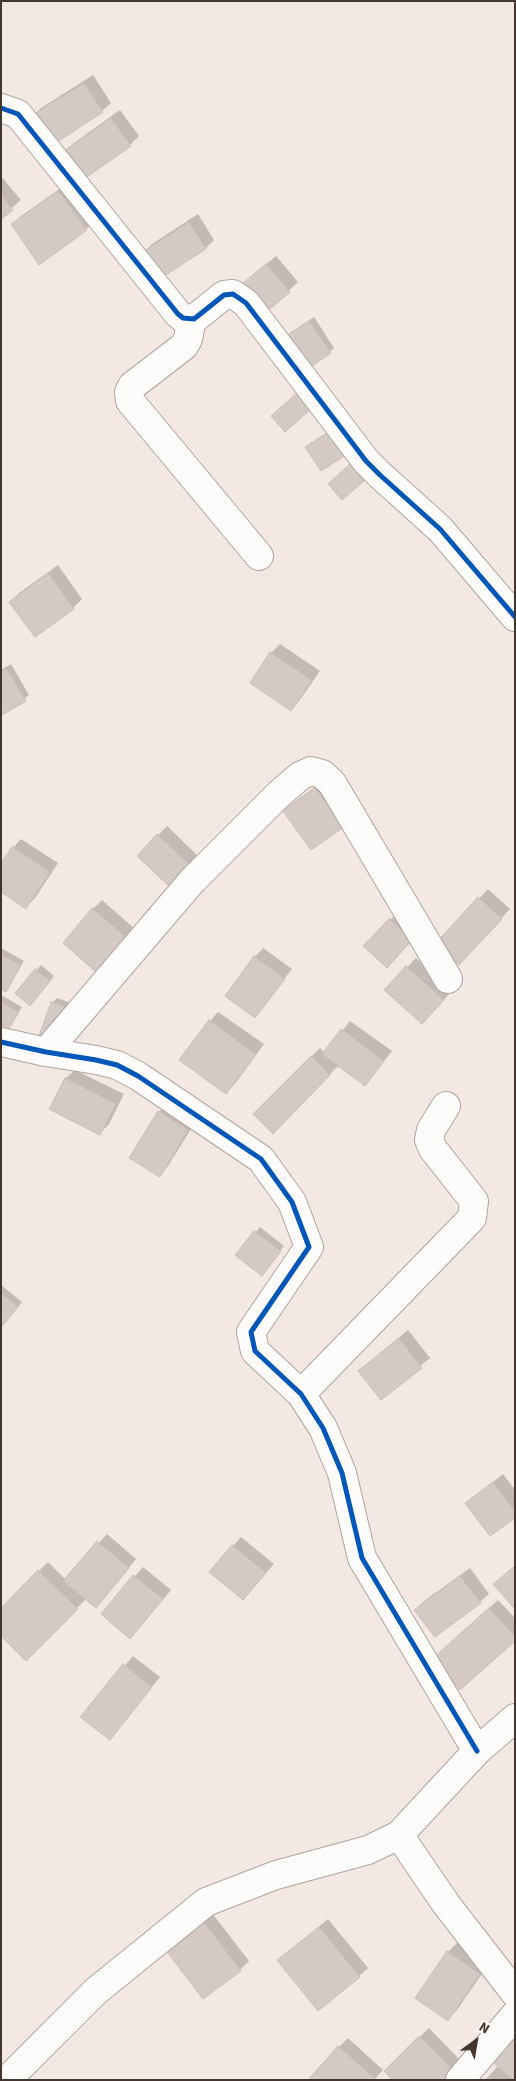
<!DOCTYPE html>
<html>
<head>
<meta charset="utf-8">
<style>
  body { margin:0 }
  #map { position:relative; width:516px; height:2081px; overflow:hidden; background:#f4e9e2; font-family:"Source Sans 3",sans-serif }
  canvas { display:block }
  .frame { position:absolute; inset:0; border:2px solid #43362e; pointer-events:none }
  .north { position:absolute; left:451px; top:2016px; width:50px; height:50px; -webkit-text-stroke:4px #fef8f4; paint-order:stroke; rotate:32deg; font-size:14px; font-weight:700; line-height:20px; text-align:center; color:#43362e }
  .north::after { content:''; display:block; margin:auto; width:18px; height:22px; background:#43362e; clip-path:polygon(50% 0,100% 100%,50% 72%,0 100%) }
</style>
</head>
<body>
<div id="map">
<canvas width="516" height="2081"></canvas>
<div class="frame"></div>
<div class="north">N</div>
</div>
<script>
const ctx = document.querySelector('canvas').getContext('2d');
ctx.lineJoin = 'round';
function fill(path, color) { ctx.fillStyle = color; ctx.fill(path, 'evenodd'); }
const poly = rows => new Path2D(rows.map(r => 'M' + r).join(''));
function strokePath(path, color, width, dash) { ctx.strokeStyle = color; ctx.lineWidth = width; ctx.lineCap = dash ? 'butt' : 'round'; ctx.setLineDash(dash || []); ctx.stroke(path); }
const shadow = poly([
  [93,75,111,103,102,111,33,116,41,108],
  [120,110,139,136,130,145,66,152,74,143],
  [1,176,21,200,1,217],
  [68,183,95,221,86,229,12,225,21,216],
  [198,214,214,240,206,248,143,253,152,244],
  [276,256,298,282,262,315,248,280],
  [314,317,334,348,330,352,290,333],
  [355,461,368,476,343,498,334,479],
  [58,565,82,599,73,608,35,635,10,602,19,593],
  [280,644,320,671,299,701,291,709,251,683,271,653],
  [11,664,29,695,2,713,1,670],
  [325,780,352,818,285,811,294,802],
  [167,826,198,856,170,885,138,856],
  [21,839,58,863,35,898,26,907,13,848],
  [488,889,510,909,468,954,438,943],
  [102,900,135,929,97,971,93,909],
  [399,911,420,931,365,946,390,920],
  [1,948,24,961,6,990,1,988],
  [263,948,292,969,255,1017,255,957],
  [416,958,452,991,431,1014,386,990],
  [41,965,54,976,35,1000,17,993],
  [1,995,22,1007,5,1033,1,1031],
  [57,998,77,1005,65,1038,52,1003],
  [218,1012,264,1044,235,1084,226,1093,210,1021],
  [350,1021,392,1051,365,1085,338,1066,273,1132,255,1114,320,1048,325,1053],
  [75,1070,124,1094,109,1124,100,1133,51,1108,66,1078],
  [168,1103,196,1121,168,1166,159,1175,159,1112],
  [260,1227,284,1246,266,1270,237,1255],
  [1,1285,22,1302,1,1328],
  [408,1330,430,1358,381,1398,359,1371],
  [503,1474,515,1490,515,1516,467,1503],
  [107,1534,136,1559,104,1597,87,1598,26,1659,1,1609,48,1562,66,1580],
  [241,1537,274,1564,252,1589,233,1546],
  [143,1567,171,1590,139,1628,102,1614],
  [470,1568,489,1594,480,1602,416,1610,424,1601],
  [498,1600,515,1618,515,1639,443,1650],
  [133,1656,160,1677,110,1739,82,1717],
  [209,1909,249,1961,240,1970,173,1936],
  [328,1919,368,1968,359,1976,279,1960],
  [457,1943,488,1965,457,2010,448,2019,448,1952],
  [429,2028,461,2061,442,2080,385,2071],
  [348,2038,383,2070,374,2080,339,2047],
  [499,2065,515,2080,485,2080]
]);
const building = poly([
  [84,83,103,112,51,146,31,116,84,83],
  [111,118,131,146,84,179,64,151,111,118],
  [58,191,87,230,39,265,11,224,58,191],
  [1,195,13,210,1,219,1,195],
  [189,222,206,249,159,279,141,253,189,222],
  [266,264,290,292,262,316,237,288,266,264],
  [309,321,331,353,306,370,284,337,309,321],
  [297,393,311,409,285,432,271,416,297,393],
  [330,431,346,455,321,471,305,447,330,431],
  [350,464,364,481,342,500,328,484,350,464],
  [48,573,74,609,35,637,9,602,48,573],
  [270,652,312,680,291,711,250,683,270,652],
  [6,668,26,701,2,715,1,671,6,668],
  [315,788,344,827,311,850,283,811,315,788],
  [157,834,190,865,170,887,137,856,157,834],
  [12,847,50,872,26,909,1,892,1,863,12,847],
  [478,897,502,919,459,965,436,943,478,897],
  [92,908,127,938,97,973,63,943,92,908],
  [389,919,412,940,387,968,363,946,389,919],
  [1,955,21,965,6,992,1,989,1,955],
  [254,956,285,979,255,1018,225,996,254,956],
  [406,966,444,1000,422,1024,384,990,406,966],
  [35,969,50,981,30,1006,15,993,35,969],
  [1,1002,19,1012,5,1035,1,1033,1,1002],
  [51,1002,73,1009,61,1044,39,1036,51,1002],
  [209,1020,256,1054,226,1094,179,1060,209,1020],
  [341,1029,384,1061,365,1086,322,1054,341,1029],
  [311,1056,330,1075,273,1134,253,1114,311,1056],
  [65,1078,116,1104,100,1135,49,1109,65,1078],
  [158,1111,188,1130,160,1177,129,1158,158,1111],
  [254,1231,281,1251,262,1276,235,1255,254,1231],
  [1,1293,18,1307,4,1324,1,1322,1,1293],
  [399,1338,422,1368,381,1400,358,1371,399,1338],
  [493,1482,515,1511,515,1518,490,1536,465,1503,493,1482],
  [97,1541,129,1568,96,1608,63,1581,97,1541],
  [232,1545,266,1573,243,1600,209,1572,232,1545],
  [515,1566,515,1607,514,1608,493,1584,515,1566],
  [38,1570,78,1609,26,1661,1,1636,1,1608,38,1570],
  [133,1575,163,1599,130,1639,101,1614,133,1575],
  [460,1576,481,1603,435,1637,414,1610,460,1576],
  [489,1608,515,1637,515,1641,460,1690,432,1659,489,1608],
  [123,1664,152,1687,110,1740,80,1717,123,1664],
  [200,1917,241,1971,203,1999,162,1945,200,1917],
  [319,1927,360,1977,318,2011,277,1960,319,1927],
  [447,1951,480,1974,448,2021,415,1998,447,1951],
  [419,2036,453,2070,444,2080,392,2080,384,2071,419,2036],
  [515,2036,515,2080,513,2080,492,2061,515,2036],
  [338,2046,375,2079,375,2080,308,2080,338,2046]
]);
const street = poly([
  [1,108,18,114,178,314,183,318,194,319,224,295,233,294,246,303,366,461,380,475,440,529,515,617],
  [192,319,188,339,184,346,132,386,129,392,130,401,259,556],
  [1,1042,46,1052,96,1060,117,1065,138,1076,261,1159,292,1202,309,1247,251,1332,255,1351,301,1394,323,1428,342,1473,362,1558,477,1751],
  [46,1052,192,881,279,794,300,776,311,771,322,774,332,783,448,979],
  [301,1394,472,1218,474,1201,433,1149,429,1140,431,1130,446,1106],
  [399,1835,446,1904,515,1993],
  [460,2080,515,2015]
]);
const secondary = poly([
  [7,2080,96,1991,206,1902,276,1875,368,1850,399,1835,477,1751,515,1718]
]);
const cycleway = poly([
  [1,108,18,114,178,314,183,318,194,319,224,295,233,294,246,303,366,461,380,475,440,529,515,617],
  [1,1042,46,1052,96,1060,117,1065,138,1076,261,1159,292,1202,309,1247,251,1332,255,1351,301,1394,323,1428,342,1473,362,1558,477,1751]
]);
fill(shadow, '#0003');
fill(building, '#d5cac3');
strokePath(building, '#c8beb7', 1);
strokePath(street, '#afa59e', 30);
strokePath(secondary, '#afa59e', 30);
strokePath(street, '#fdfcfb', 28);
strokePath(secondary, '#fdfcfb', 28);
strokePath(cycleway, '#0057b8', 5);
</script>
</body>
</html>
